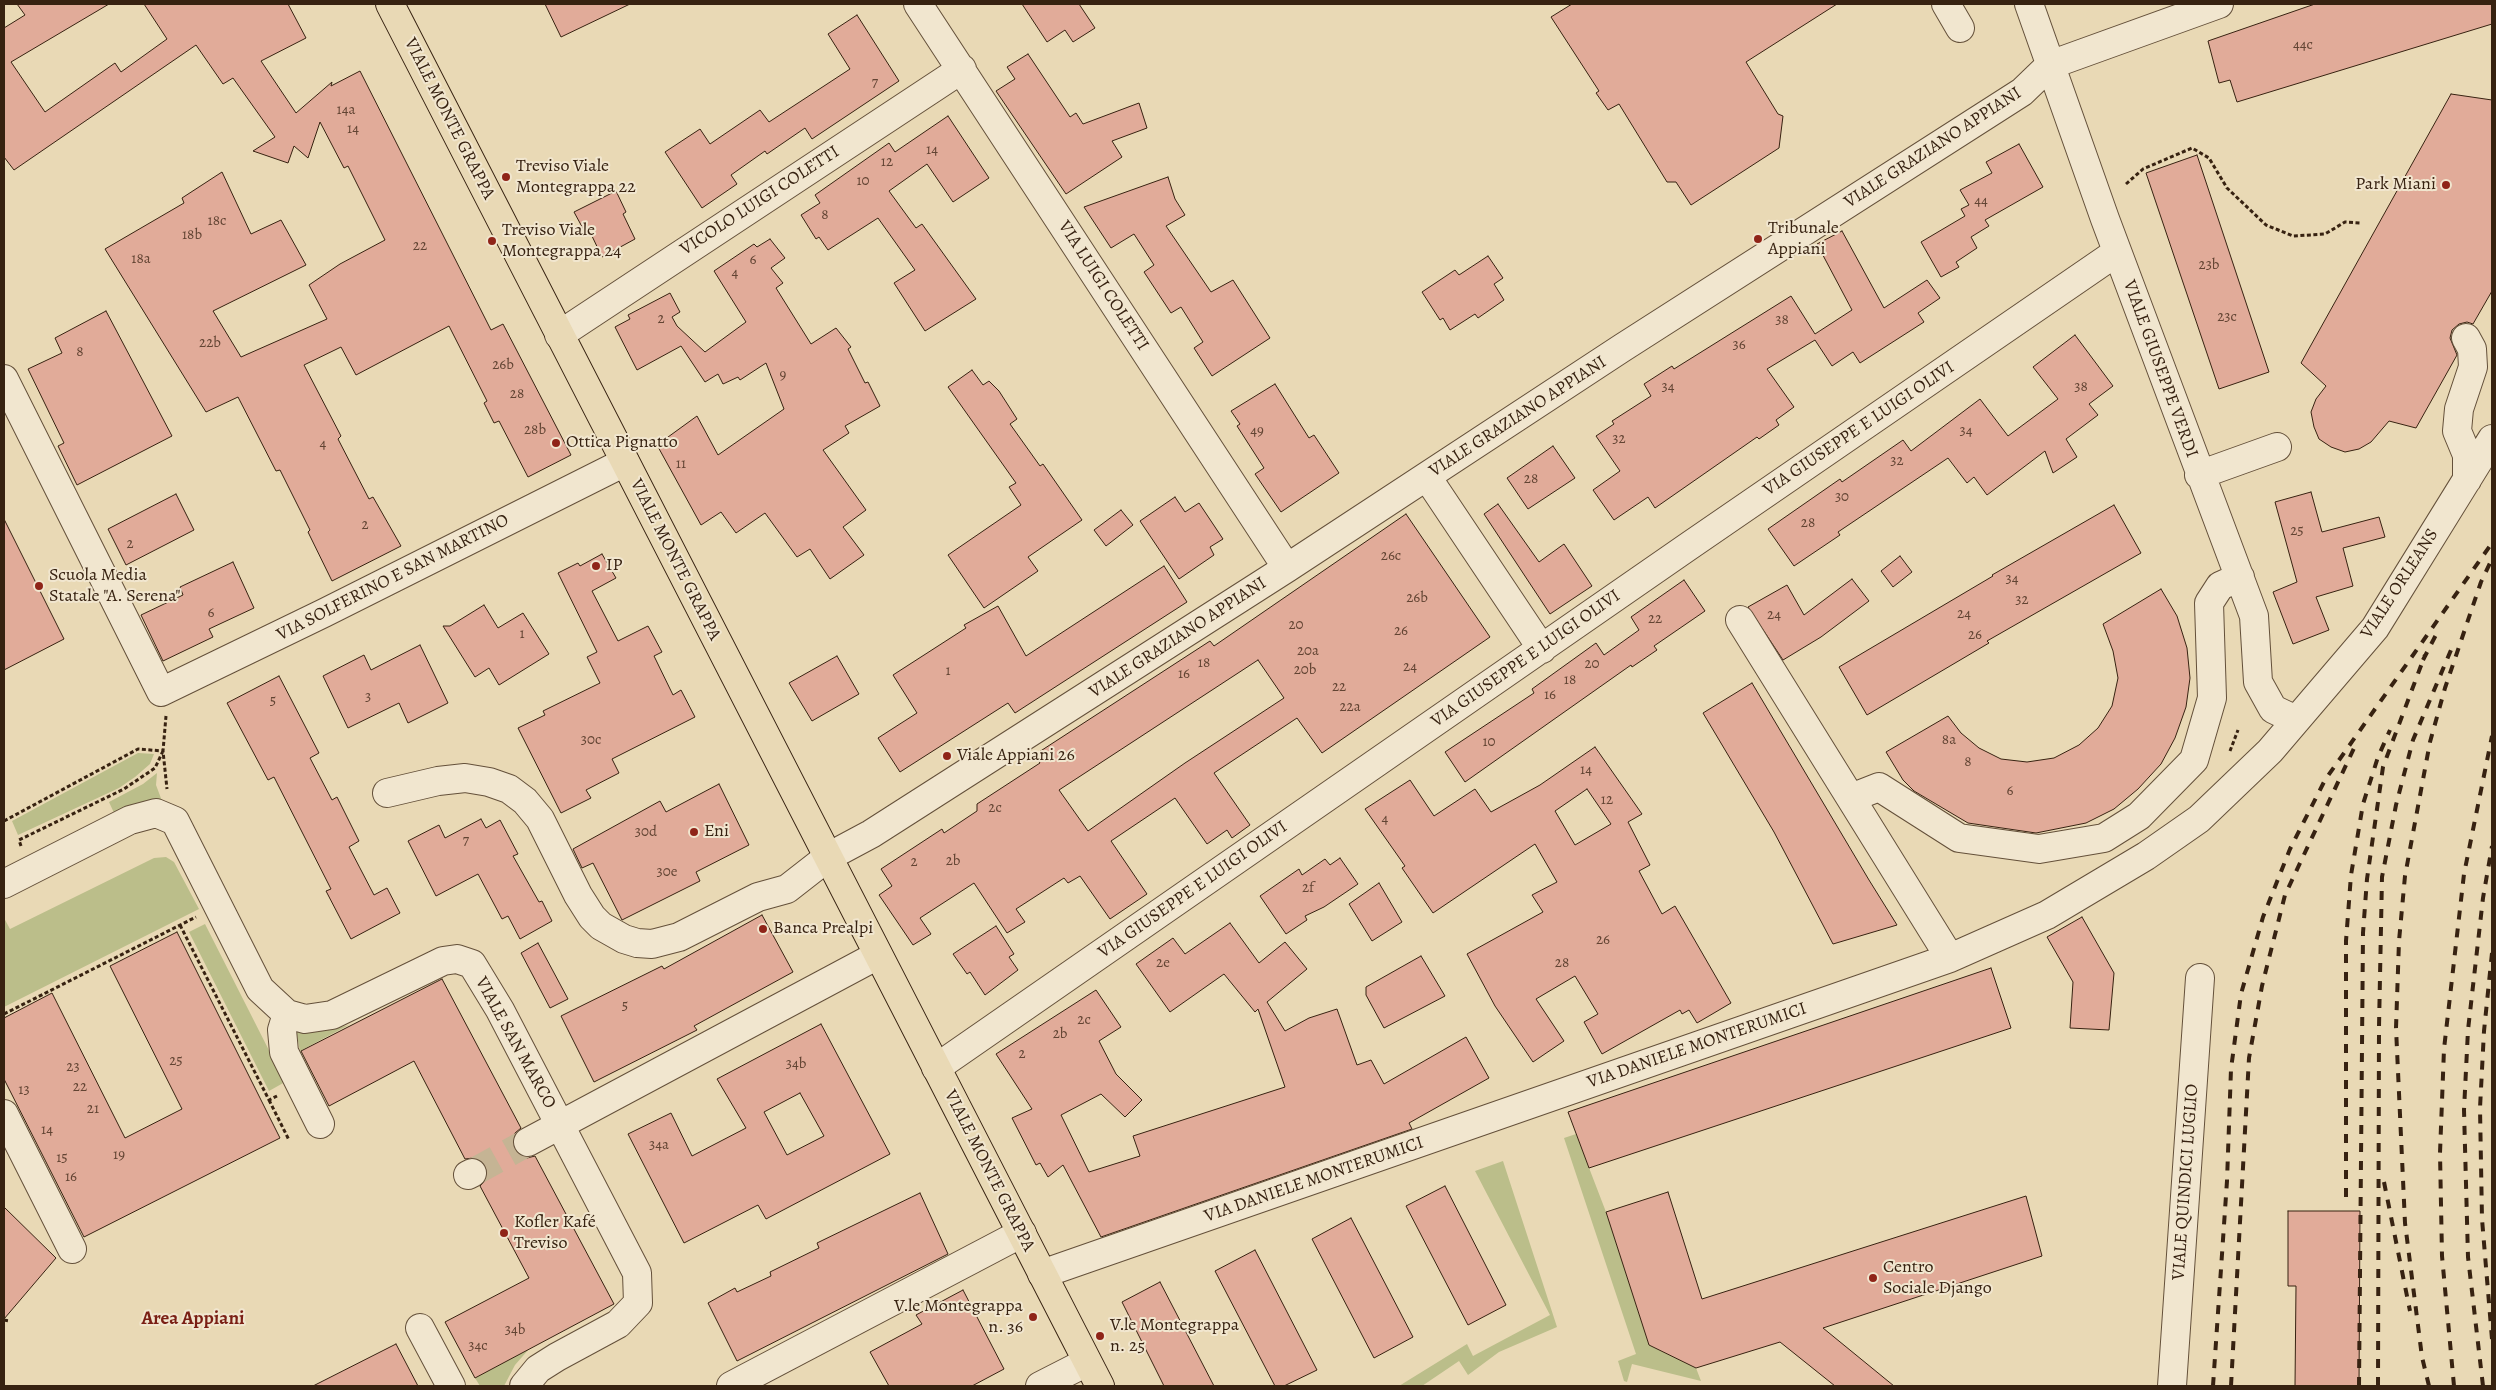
<!DOCTYPE html>
<html>
<head>
<meta charset="utf-8">
<style>
  body { margin:0 }
  #map { position:relative; width:2496px; height:1390px; overflow:hidden; background:#e9d9b5; font-family:Alegreya,serif }
  canvas { display:block }
  .frame { position:absolute; inset:0; border:5px solid #372211; pointer-events:none }
</style>
</head>
<body>
<div id="map">
<canvas width="2496" height="1390"></canvas>
<div class="frame"></div>
</div>
<script>
const ctx = document.querySelector('canvas').getContext('2d');
ctx.lineJoin = 'round';
function fill(path, color) { ctx.fillStyle = color; ctx.fill(path, 'evenodd'); }
const poly = rows => new Path2D(rows.map(r => 'M' + r).join(''));
function strokePath(path, color, width, dash) { ctx.strokeStyle = color; ctx.lineWidth = width; ctx.lineCap = dash ? 'butt' : 'round'; ctx.setLineDash(dash || []); ctx.stroke(path); }
function label(font, color, halo, rows, align = 'center') {
  ctx.font = font + ' Alegreya,serif'; ctx.lineWidth = 4; ctx.setLineDash([]); ctx.textBaseline = 'middle'; ctx.strokeStyle = halo; ctx.fillStyle = color; for (const [text, x, y, turn = 0] of rows) {
    ctx.save(); ctx.translate(x, y); ctx.rotate((+turn || 0) * Math.PI / 180); ctx.textAlign = isNaN(turn) ? turn : align; if (halo) ctx.strokeText(text, 0, 0); ctx.fillText(text, 0, 0); ctx.restore();
  }
}
const green = poly([
  [138,753,154,754,150,764,135,777,119,788,18,835,12,821],
  [157,773,156,785,165,809,115,815,109,802,143,784],
  [166,857,174,862,199,909,4,1007,4,918,10,929,154,858],
  [205,924,285,1082,269,1091,189,932],
  [349,1025,300,1051,296,1031,324,1031],
  [1576,1134,1606,1212,1649,1345,1696,1368,1701,1381,1632,1364,1627,1382,1624,1381,1618,1361,1636,1354,1564,1138],
  [1503,1161,1557,1327,1499,1352,1468,1375,1459,1361,1422,1386,1399,1386,1467,1344,1473,1356,1550,1315,1475,1171],
  [529,1349,515,1365,504,1386,480,1386,475,1378]
]);
const building = poly([
  [17,4,109,4,11,62,45,112,115,63,121,72,167,39,144,4,288,4,306,38,261,61,296,113,332,82,331,86,360,71,491,330,503,324,571,455,528,477,499,421,494,423,484,403,487,401,449,326,356,375,341,347,304,365,341,436,338,439,369,499,373,497,401,546,332,581,308,532,310,530,280,470,276,471,238,397,206,412,105,249,184,203,182,198,222,172,251,234,281,220,306,265,213,311,241,357,327,319,309,285,340,264,385,240,348,166,344,168,320,122,308,158,294,146,288,163,253,151,275,137,233,78,223,84,196,45,14,170,4,157,4,28,25,15,17,4],
  [545,4,630,4,561,37,545,4],
  [1022,4,1079,4,1095,28,1073,42,1065,30,1047,42,1022,4],
  [1572,4,1837,4,1746,62,1778,114,1783,116,1779,148,1691,205,1676,182,1667,182,1619,104,1608,110,1596,93,1599,91,1551,17,1572,4],
  [2315,4,2492,4,2492,24,2237,102,2230,80,2219,83,2208,41,2315,4],
  [857,15,899,81,812,139,805,128,767,154,765,151,731,175,737,184,702,208,665,152,700,129,710,144,760,110,769,122,850,69,828,34,857,15],
  [1028,54,1070,117,1076,113,1083,124,1139,103,1147,128,1112,141,1122,157,1066,194,996,91,1015,79,1007,67,1028,54],
  [2451,94,2492,100,2492,291,2473,324,2467,322,2459,324,2452,330,2450,338,2457,355,2416,428,2389,421,2371,442,2359,449,2345,452,2331,447,2319,439,2314,427,2311,412,2316,399,2326,386,2301,363,2451,94],
  [948,116,989,178,953,202,927,164,889,191,916,228,922,224,976,299,925,331,894,283,915,270,878,218,828,250,819,237,816,239,801,215,820,203,815,195,889,143,895,152,948,116],
  [2019,144,2043,187,1985,220,1989,226,1971,237,1977,248,1956,262,1959,267,1941,277,1921,242,1965,216,1961,209,1969,205,1960,190,1992,173,1986,162,2019,144],
  [2197,155,2269,372,2219,389,2146,173,2197,155],
  [1168,177,1175,199,1185,215,1166,226,1211,292,1233,280,1270,338,1212,376,1194,348,1203,342,1181,307,1171,313,1144,272,1154,265,1134,234,1111,248,1084,207,1168,177],
  [616,191,626,212,623,214,635,239,602,257,591,234,587,236,574,212,616,191],
  [1842,231,1884,308,1927,280,1940,298,1918,313,1924,322,1860,363,1853,352,1832,366,1815,340,1767,369,1794,407,1776,420,1779,425,1759,439,1757,437,1655,508,1648,497,1614,520,1593,490,1620,471,1596,436,1614,424,1612,421,1651,396,1644,384,1672,366,1674,369,1791,296,1815,334,1852,310,1817,244,1842,231],
  [770,239,785,258,771,268,783,283,776,288,811,344,836,328,851,347,848,349,865,383,868,382,880,406,845,426,849,433,823,450,866,510,843,527,864,555,830,579,810,549,797,557,765,513,736,533,721,512,701,525,657,445,697,416,718,455,784,409,766,363,740,380,738,377,723,384,718,374,705,382,681,346,637,370,615,327,630,319,628,315,670,293,680,312,672,317,677,326,705,352,746,322,714,271,754,244,757,247,770,239],
  [1488,256,1503,278,1494,284,1504,300,1478,318,1475,314,1450,330,1443,318,1440,320,1422,292,1455,270,1459,275,1488,256],
  [106,311,172,436,77,485,58,446,64,443,28,369,62,353,55,338,106,311],
  [2075,335,2113,386,2089,404,2098,415,2066,439,2077,457,2053,473,2045,451,1987,495,1974,477,1967,483,1948,458,1838,532,1840,535,1794,566,1768,529,1840,479,1842,482,1903,440,1911,451,1980,399,2008,436,2058,399,2033,367,2075,335],
  [972,370,983,385,989,381,999,391,1017,419,1010,424,1040,466,1043,464,1082,520,1028,557,1038,571,984,608,948,555,1021,505,1009,487,1016,483,948,387,972,370],
  [1275,384,1309,438,1314,435,1339,473,1281,512,1255,474,1264,468,1237,426,1240,424,1231,411,1275,384],
  [1553,446,1575,478,1528,509,1507,478,1553,446],
  [2311,492,2322,532,2379,517,2385,537,2343,548,2353,586,2316,597,2329,630,2293,644,2273,592,2297,582,2275,502,2311,492],
  [176,494,194,530,126,565,108,529,176,494],
  [1175,497,1185,512,1199,503,1223,539,1210,547,1214,555,1179,579,1140,521,1175,497],
  [1498,504,1539,562,1564,544,1592,586,1550,614,1484,514,1498,504],
  [2114,505,2141,553,1987,641,1989,643,1867,715,1839,667,1993,576,1992,575,2114,505],
  [1121,510,1133,525,1106,546,1094,530,1121,510],
  [1406,514,1490,637,1322,753,1297,718,1214,773,1250,825,1232,838,1227,830,1207,844,1175,798,1111,841,1147,894,1110,919,1080,876,1068,883,1064,878,1016,909,1025,922,1007,933,974,883,920,918,931,934,913,945,879,895,892,886,881,869,942,829,944,833,977,811,977,804,1040,763,1038,760,1042,757,1039,752,1210,641,1214,646,1406,514],
  [1258,660,1284,698,1185,763,1088,831,1059,790,1258,660],
  [4,519,64,639,4,670,4,519],
  [602,554,616,578,592,591,618,641,648,626,662,652,654,656,673,695,681,690,695,717,612,759,619,773,586,790,591,798,561,813,518,728,545,715,543,711,600,683,587,657,597,652,558,573,578,563,580,566,602,554],
  [1900,556,1912,572,1893,587,1881,571,1900,556],
  [233,562,254,608,209,629,213,637,163,661,141,615,183,595,180,587,233,562],
  [1164,566,1187,602,1015,713,1008,703,900,772,878,738,917,713,893,675,966,628,964,625,998,606,1026,656,1164,566],
  [1852,579,1869,601,1821,637,1783,660,1748,607,1787,585,1804,615,1852,579],
  [1684,580,1705,611,1654,646,1657,650,1632,667,1631,665,1465,782,1445,752,1534,693,1532,689,1596,643,1604,655,1639,630,1631,617,1684,580],
  [2161,589,2177,616,2187,648,2190,678,2186,707,2175,738,2161,764,2138,789,2114,809,2086,823,2036,833,1968,823,1914,791,1903,780,1886,752,1948,716,1961,733,1979,748,2001,759,2027,762,2054,758,2079,745,2098,728,2112,706,2118,678,2113,651,2103,624,2161,589],
  [484,605,498,628,523,613,549,654,499,685,489,668,475,677,443,626,450,626,484,605],
  [420,645,448,703,408,723,399,703,348,728,323,676,364,655,371,670,420,645],
  [837,656,859,694,812,721,789,683,837,656],
  [279,676,319,753,310,758,332,800,337,797,359,841,349,847,374,895,387,888,400,913,351,939,326,891,331,889,274,777,268,780,227,703,279,676],
  [1752,683,1869,880,1897,925,1833,944,1774,832,1703,713,1752,683],
  [1595,747,1642,814,1628,822,1650,865,1639,871,1662,914,1675,906,1731,1003,1697,1023,1689,1010,1682,1014,1680,1010,1602,1054,1584,1022,1598,1014,1575,976,1536,999,1564,1041,1533,1062,1495,1006,1467,954,1543,912,1532,895,1557,882,1535,844,1433,913,1402,868,1405,866,1365,809,1410,780,1434,816,1475,789,1491,812,1540,785,1595,747],
  [1587,789,1611,824,1575,845,1555,811,1587,789],
  [719,784,749,845,696,872,700,881,622,920,593,863,582,868,573,849,660,801,666,812,719,784],
  [481,819,486,828,500,820,518,854,513,856,539,902,542,901,552,921,520,939,508,916,502,919,478,874,436,896,408,841,439,825,445,838,481,819],
  [1340,858,1358,884,1324,907,1305,916,1307,920,1286,934,1260,896,1299,869,1302,875,1325,859,1330,865,1340,858],
  [1379,883,1402,922,1372,941,1349,904,1379,883],
  [762,915,793,972,694,1026,697,1030,594,1082,561,1016,662,966,664,969,762,915],
  [2082,917,2114,973,2109,1030,2070,1028,2073,982,2047,937,2082,917],
  [1230,923,1259,963,1285,942,1307,969,1267,1002,1285,1031,1309,1018,1337,1009,1357,1065,1371,1060,1384,1084,1466,1037,1489,1078,1409,1123,1412,1129,1101,1237,1063,1165,1048,1177,1040,1163,1036,1165,1012,1118,1032,1109,996,1054,1096,990,1121,1027,1099,1041,1116,1074,1142,1100,1125,1117,1101,1094,1061,1115,1089,1172,1140,1156,1133,1136,1285,1087,1258,1009,1255,1012,1224,974,1170,1012,1136,964,1173,938,1185,954,1230,923],
  [996,926,1014,954,1009,957,1018,970,985,995,970,972,967,974,953,954,996,926],
  [177,932,280,1138,84,1237,4,1079,4,1018,52,993,125,1138,182,1109,110,966,177,932],
  [538,943,568,999,550,1008,521,953,538,943],
  [1421,956,1445,996,1384,1028,1366,995,1366,987,1421,956],
  [1991,968,2011,1028,1589,1168,1568,1112,1991,968],
  [442,979,521,1128,515,1133,512,1141,514,1150,519,1155,527,1158,535,1156,614,1304,475,1378,445,1322,529,1278,480,1186,485,1181,488,1174,486,1166,480,1160,473,1158,465,1159,414,1061,329,1106,301,1051,442,979],
  [821,1024,890,1154,766,1219,758,1205,684,1243,628,1134,671,1113,692,1156,746,1128,717,1079,821,1024],
  [800,1093,824,1136,787,1155,764,1112,800,1093],
  [1445,1186,1506,1305,1468,1325,1406,1206,1445,1186],
  [1668,1192,1702,1299,2026,1196,2042,1256,1823,1328,1894,1386,1835,1386,1780,1342,1696,1368,1649,1345,1606,1212,1668,1192],
  [920,1193,948,1254,737,1361,708,1303,735,1288,737,1292,771,1276,770,1272,819,1248,817,1243,920,1193],
  [4,1207,56,1258,4,1319,4,1207],
  [2288,1211,2360,1211,2359,1386,2295,1386,2296,1286,2288,1286,2288,1211],
  [1351,1218,1413,1337,1374,1358,1312,1239,1351,1218],
  [1255,1250,1317,1370,1284,1386,1275,1386,1215,1271,1255,1250],
  [1160,1282,1214,1386,1164,1386,1122,1302,1160,1282],
  [963,1290,1004,1369,972,1386,889,1386,870,1352,922,1324,916,1315,963,1290],
  [396,1344,418,1386,313,1386,396,1344]
]);
const minorTunnel = poly([
  [472,1173,528,1142]
]);
const path = poly([
  [2126,184,2143,169,2192,148,2209,158,2227,188,2266,225,2293,236,2325,234,2345,222,2360,223],
  [166,716,163,751,167,789],
  [2230,751,2238,730],
  [4,821,138,749,163,751],
  [21,846,19,840,124,789,155,768,163,751],
  [180,925,269,1100,277,1096],
  [4,1014,196,917],
  [269,1100,289,1140],
  [4,1320,10,1321]
]);
const minor = poly([
  [918,4,1287,568],
  [1946,4,1960,28],
  [2029,4,2105,219,2254,616,2258,682,2273,709,2296,720],
  [559,335,962,69],
  [2466,338,2472,349,2473,367,2459,409,2457,431,2467,455,2467,480],
  [4,379,161,692,324,613,625,462],
  [2199,475,2277,447],
  [1427,477,1542,649],
  [1740,620,1950,958],
  [387,793,438,781,465,778,489,782,509,789,525,801,540,819,578,895,592,917,601,926,624,939,637,943,652,944,679,937,758,897,787,889,828,857,871,834,1287,568,1622,348,2022,92,2050,65,2219,4],
  [1851,798,1879,787,1959,838,2039,849,2104,838,2139,816,2194,760,2212,698,2209,603,2220,586,2240,577],
  [4,884,130,820,156,813,175,821,260,989,287,1014,305,1019,332,1015,443,961,457,959,472,964,500,1010,637,1273,638,1303,618,1324,557,1357,538,1369,524,1386],
  [287,1014,282,1030,284,1052,320,1124],
  [936,1068,1689,546,2117,252],
  [4,1114,72,1249],
  [528,1142,878,955],
  [468,1175,472,1173],
  [1042,1274,1950,958,2047,915,2146,856,2199,819,2270,751,2375,628,2492,439],
  [420,1328,451,1386],
  [731,1386,1022,1233],
  [1040,1386,1087,1362],
  [2172,1386,2200,978]
]);
const major = poly([
  [390,4,1100,1386]
]);
const rail = poly([
  [2423,660,2439,629],
  [2492,953,2484,1031,2480,1108,2482,1219,2492,1339],
  [2384,1182,2410,1311],
  [2346,1197,2346,941,2351,875,2363,804,2378,757,2390,730],
  [2213,1386,2227,1181,2231,1069,2241,994,2263,917,2290,849,2325,780,2492,543],
  [2231,1386,2249,1058,2262,986,2285,895,2355,746],
  [2359,1386,2363,933,2367,879,2383,767,2425,655],
  [2378,1386,2379,1027,2382,877,2396,805,2413,740,2451,650],
  [2429,1386,2422,1357,2405,1223,2396,1028,2399,941,2405,876,2430,742,2445,688,2481,582,2492,559],
  [2454,1386,2442,1256,2440,1153,2444,1049,2464,874,2492,736],
  [2483,1386,2468,1257,2464,1110,2468,1030,2483,898,2492,846]
]);
const markers = [
  [506,177,5,"#8f2418"],
  [2446,185,5,"#8f2418"],
  [1758,239,5,"#8f2418"],
  [492,241,5,"#8f2418"],
  [556,443,5,"#8f2418"],
  [596,566,5,"#8f2418"],
  [39,586,5,"#8f2418"],
  [947,756,5,"#8f2418"],
  [694,832,5,"#8f2418"],
  [763,929,5,"#8f2418"],
  [504,1233,5,"#8f2418"],
  [1873,1278,5,"#8f2418"],
  [1033,1317,5,"#8f2418"],
  [1100,1336,5,"#8f2418"]
];
const numberNames = [
  ["44c",2303,45],
  ["7",875,83],
  ["14a",346,110],
  ["14",353,129],
  ["14",932,150],
  ["12",887,162],
  ["10",863,181],
  ["44",1981,201],
  ["8",825,215],
  ["18c",217,221],
  ["18b",192,235],
  ["22",420,246],
  ["18a",141,259],
  ["6",753,260],
  ["23b",2209,265],
  ["4",735,273],
  ["23c",2227,317],
  ["2",661,319],
  ["38",1782,320],
  ["22b",210,343],
  ["36",1739,345],
  ["8",80,352],
  ["26b",503,365],
  ["9",783,375],
  ["34",1668,387],
  ["38",2081,387],
  ["28",517,394],
  ["28b",535,430],
  ["49",1257,431],
  ["34",1966,431],
  ["32",1619,439],
  ["4",323,444],
  ["32",1897,461],
  ["11",681,464],
  ["28",1531,479],
  ["30",1842,497],
  ["28",1808,523],
  ["2",365,525],
  ["25",2297,531],
  ["2",130,544],
  ["26c",1391,556],
  ["34",2012,579],
  ["26b",1417,598],
  ["32",2022,600],
  ["6",211,613],
  ["24",1964,614],
  ["24",1774,615],
  ["22",1655,619],
  ["20",1296,625],
  ["26",1401,631],
  ["1",522,634],
  ["26",1975,635],
  ["20a",1308,651],
  ["18",1204,663],
  ["20",1592,664],
  ["24",1410,667],
  ["20b",1305,670],
  ["1",948,671],
  ["16",1184,674],
  ["18",1570,680],
  ["22",1339,687],
  ["16",1550,695],
  ["3",368,697],
  ["5",273,701],
  ["22a",1350,707],
  ["30c",591,740],
  ["8a",1949,740],
  ["10",1489,742],
  ["8",1968,762],
  ["14",1586,770],
  ["6",2010,791],
  ["12",1607,800],
  ["2c",995,808],
  ["4",1385,819],
  ["30d",646,832],
  ["7",466,841],
  ["2b",953,861],
  ["2",914,862],
  ["30e",667,872],
  ["2f",1308,888],
  ["26",1603,940],
  ["2e",1163,963],
  ["28",1562,963],
  ["5",625,1006],
  ["2c",1084,1020],
  ["2b",1060,1034],
  ["2",1022,1054],
  ["25",176,1061],
  ["34b",796,1064],
  ["23",73,1067],
  ["22",80,1087],
  ["13",24,1090],
  ["21",93,1109],
  ["14",47,1130],
  ["34a",659,1145],
  ["19",119,1155],
  ["15",62,1158],
  ["16",71,1177],
  ["34b",515,1330],
  ["34c",478,1346]
];
const streetNames = [
  ["VIALE MONTE GRAPPA",449,119,63],
  ["VIALE GRAZIANO APPIANI",1933,148,-33],
  ["VICOLO LUIGI COLETTI",760,201,-33],
  ["VIA LUIGI COLETTI",1103,286,57],
  ["VIALE GIUSEPPE VERDI",2160,369,70],
  ["VIALE GRAZIANO APPIANI",1518,417,-33],
  ["VIA GIUSEPPE E LUIGI OLIVI",1859,429,-34],
  ["VIALE MONTE GRAPPA",675,560,63],
  ["VIA SOLFERINO E SAN MARTINO",393,578,-27],
  ["VIALE ORLEANS",2400,584,-57],
  ["VIALE GRAZIANO APPIANI",1178,638,-33],
  ["VIA GIUSEPPE E LUIGI OLIVI",1526,659,-35],
  ["VIA GIUSEPPE E LUIGI OLIVI",1193,890,-35],
  ["VIALE SAN MARCO",515,1043,61],
  ["VIA DANIELE MONTERUMICI",1697,1046,-19],
  ["VIALE MONTE GRAPPA",989,1171,63],
  ["VIA DANIELE MONTERUMICI",1314,1180,-19],
  ["VIALE QUINDICI LUGLIO",2186,1182,-86]
];
const poiNames = [
  ["Treviso Viale",516,167],
  ["Montegrappa 22",516,188],
  ["Park Miani",2436,185,"right"],
  ["Tribunale",1768,229],
  ["Appiani",1768,250],
  ["Treviso Viale",502,231],
  ["Montegrappa 24",502,252],
  ["Ottica Pignatto",566,443],
  ["IP",606,566],
  ["Scuola Media",49,576],
  ["Statale \"A. Serena\"",49,597],
  ["Viale Appiani 26",957,756],
  ["Eni",704,832],
  ["Banca Prealpi",773,929],
  ["Kofler Kafé",514,1223],
  ["Treviso",514,1244],
  ["Centro",1883,1268],
  ["Sociale Django",1883,1289],
  ["V.le Montegrappa",1023,1307,"right"],
  ["n. 36",1023,1328,"right"],
  ["V.le Montegrappa",1110,1326],
  ["n. 25",1110,1347]
];
const neighbourhoodNames = [
  ["Area Appiani",193,1319]
];
fill(green, '#bbbe8a');
fill(building, '#e1ab99');
strokePath(building, '#372211', 1);
strokePath(minorTunnel, '#c5b494', 28, [28, 14]);
strokePath(minor, '#64503a', 30);
strokePath(major, '#372211', 30);
strokePath(path, '#372211', 3, [4, 2.5]);
strokePath(minor, '#f1e6cf', 28);
strokePath(major, '#e9d9b5', 28);
strokePath(rail, '#372211', 4, [9, 9]);
for (const [x, y, r, color] of markers) { const dot = new Path2D(); dot.arc(x, y, r, 0, 2 * Math.PI); ctx.fillStyle = color; ctx.fill(dot); strokePath(dot, '#f1e6cf', 2); }
label('15px', '#624433', null, numberNames);
label('18px', '#372211', '#f1e6cf', streetNames);
label('18px', '#372211', '#f1e6cf', poiNames, 'left');
label('bold 19px', '#7a1f14', '#f1e6cf', neighbourhoodNames);
</script>
</body>
</html>
